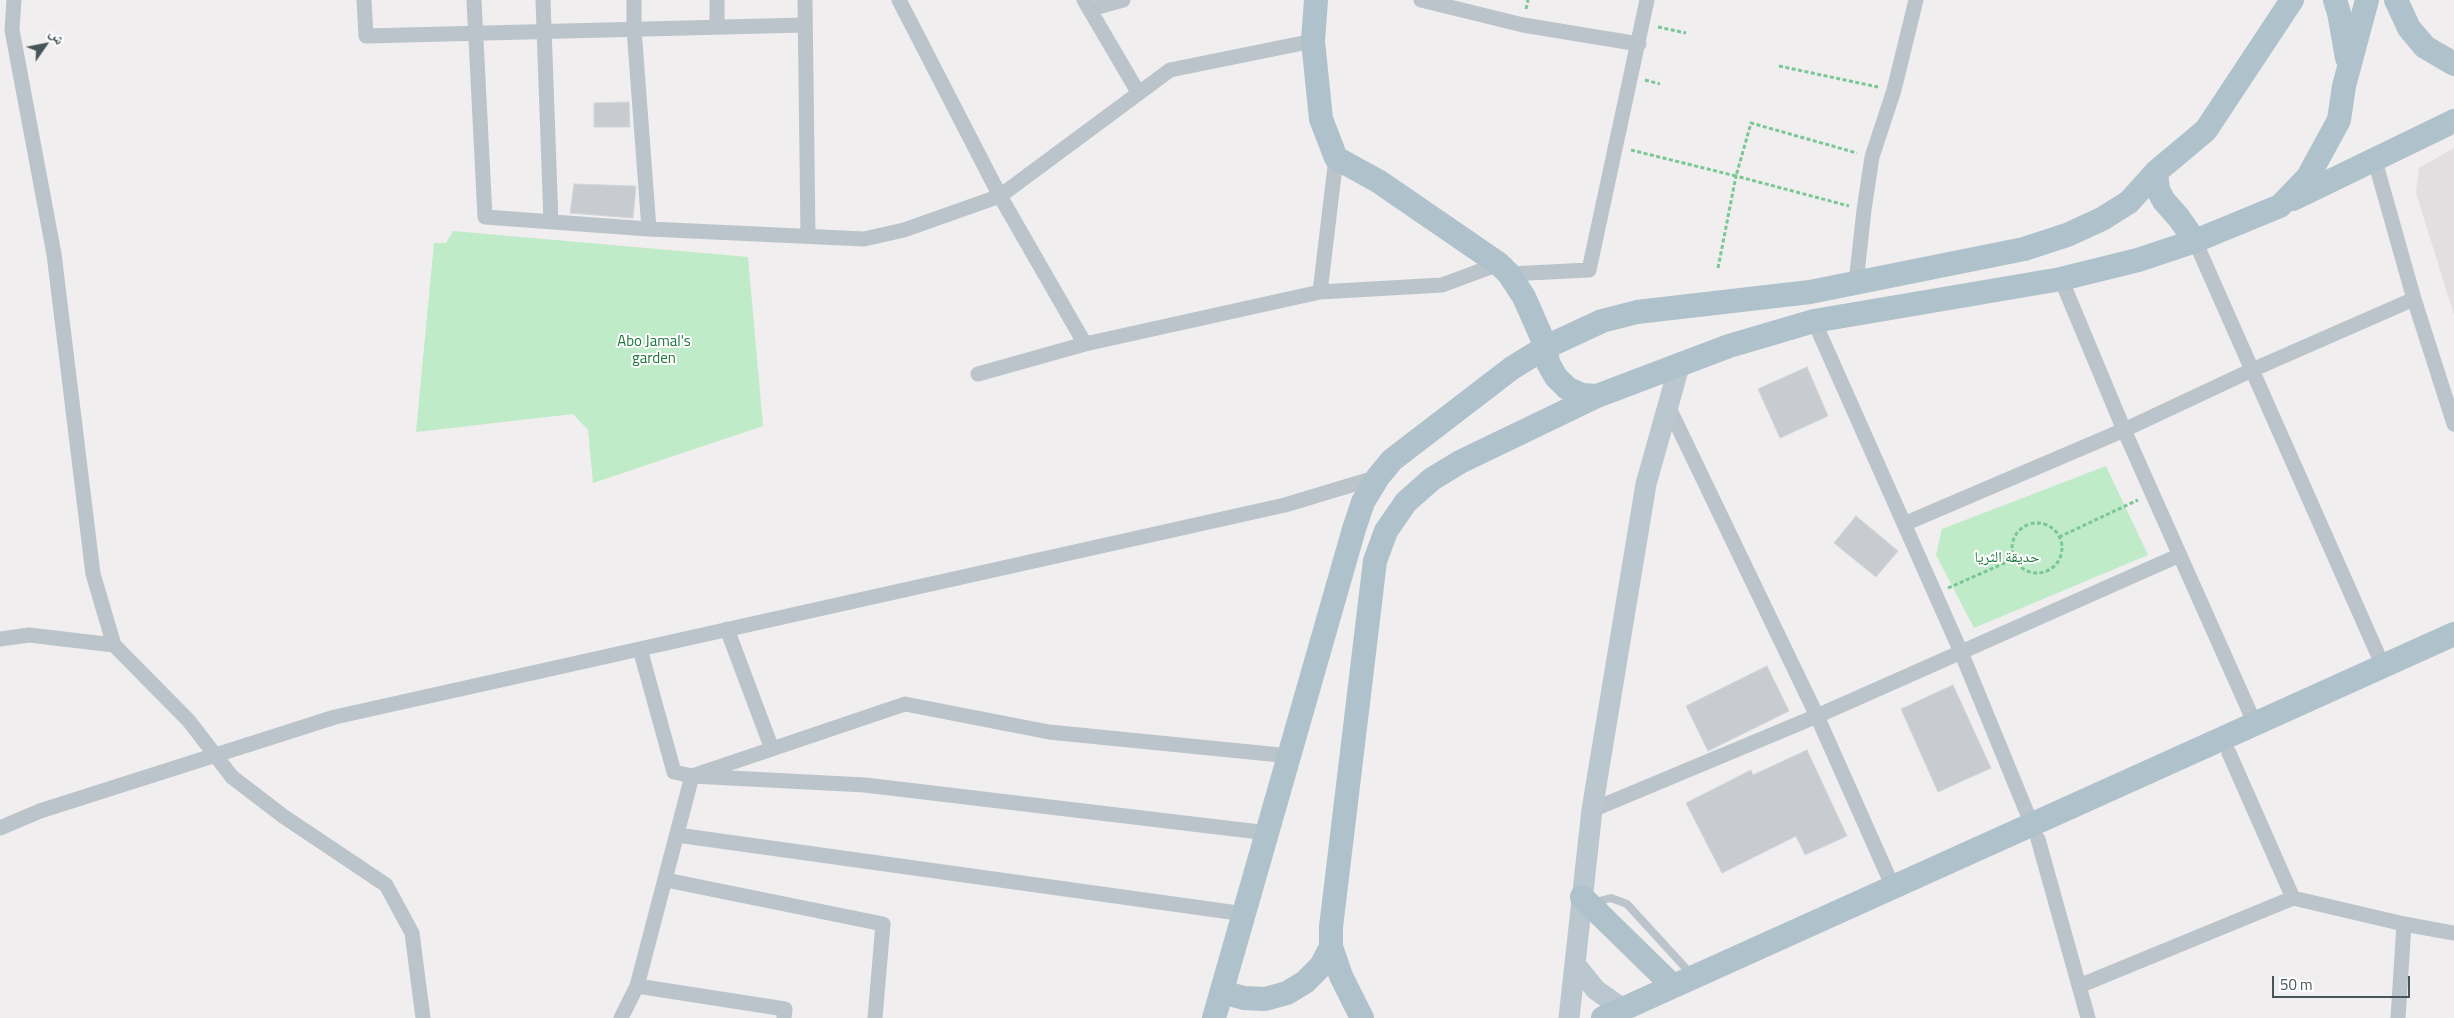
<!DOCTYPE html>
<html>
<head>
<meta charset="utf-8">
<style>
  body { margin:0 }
  #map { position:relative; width:2454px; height:1018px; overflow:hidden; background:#f0eeee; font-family:"Titillium Web","Noto Naskh Arabic",sans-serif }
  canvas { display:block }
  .north { position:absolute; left:20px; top:20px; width:50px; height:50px; -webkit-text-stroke:4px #fff; paint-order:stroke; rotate:57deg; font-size:14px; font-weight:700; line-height:20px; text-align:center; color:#47545a }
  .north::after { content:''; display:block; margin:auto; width:18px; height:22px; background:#47545a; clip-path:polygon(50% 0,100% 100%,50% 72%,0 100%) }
  .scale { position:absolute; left:2272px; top:976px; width:138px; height:22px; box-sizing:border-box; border:2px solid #47545a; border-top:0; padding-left:6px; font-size:15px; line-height:18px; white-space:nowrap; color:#47545a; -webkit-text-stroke:4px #fff; paint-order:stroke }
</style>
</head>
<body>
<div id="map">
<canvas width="2454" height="1018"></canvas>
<div class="north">ش</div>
<div class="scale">50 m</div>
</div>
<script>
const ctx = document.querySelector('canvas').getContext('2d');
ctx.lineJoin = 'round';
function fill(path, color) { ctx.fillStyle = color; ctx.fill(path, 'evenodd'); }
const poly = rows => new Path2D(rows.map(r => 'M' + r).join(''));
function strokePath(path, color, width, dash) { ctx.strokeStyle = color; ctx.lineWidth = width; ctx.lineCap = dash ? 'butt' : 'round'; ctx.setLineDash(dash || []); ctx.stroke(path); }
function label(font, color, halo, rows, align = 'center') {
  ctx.font = font + ' "Titillium Web","Noto Naskh Arabic",sans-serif'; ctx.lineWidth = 4; ctx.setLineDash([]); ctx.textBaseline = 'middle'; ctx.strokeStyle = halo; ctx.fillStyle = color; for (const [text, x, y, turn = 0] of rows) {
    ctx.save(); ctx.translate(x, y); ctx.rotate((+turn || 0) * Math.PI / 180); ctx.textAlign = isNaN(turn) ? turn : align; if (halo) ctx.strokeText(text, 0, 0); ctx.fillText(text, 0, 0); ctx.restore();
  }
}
const education = poly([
  [2454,148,2454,315,2416,193,2419,168]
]);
const green = poly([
  [453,231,748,257,763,426,593,483,588,430,573,414,416,432,434,243,446,243],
  [2106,466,2148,555,1974,628,1936,555,1942,529]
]);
const building = poly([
  [629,102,630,127,594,127,594,103,629,102],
  [574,184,636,186,633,218,570,213,574,184],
  [1807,367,1828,416,1780,438,1758,389,1807,367],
  [1856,516,1898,551,1876,577,1834,543,1856,516],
  [1767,666,1789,711,1708,751,1686,706,1767,666],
  [1953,685,1991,768,1938,792,1901,709,1953,685],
  [1807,750,1847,836,1805,855,1796,836,1722,873,1686,803,1751,770,1753,775,1807,750]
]);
const path = poly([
  [1526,9,1528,0],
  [1658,27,1686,33],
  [1779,66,1878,87],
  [1645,80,1660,84],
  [1631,150,1736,176,1751,123,1857,153],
  [1718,268,1736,176,1849,206],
  '2012 548a25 25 0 1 1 50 0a25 25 0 1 1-50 0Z',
  [2059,537,2138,500],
  [1948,588,2014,559]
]);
const lane = poly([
  [1592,903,1611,898,1627,904,1692,975]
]);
const street = poly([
  [14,0,12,30,54,254,93,574,114,645],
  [364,0,366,36,804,25],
  [474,0,485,217,649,229,864,239,904,230,1000,196,1170,70,1313,41],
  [543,0,551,222],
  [634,0,634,29,649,229],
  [805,0,808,236],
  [899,0,1000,196,1085,344],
  [1084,0,1138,92],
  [1421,0,1523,25,1639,44],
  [1091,9,1123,0],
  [717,27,717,0],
  [1336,158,1320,292,1442,285,1499,264],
  [2375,161,2414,299,2454,424],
  [2195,241,2383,666],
  [1509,274,1589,270,1647,0],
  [2061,279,2124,430,2255,724],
  [1856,283,1864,210,1872,157,1894,90,1916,0],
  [1814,321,1961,652,2032,825],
  [978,374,1085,344,1320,292],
  [1668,406,1817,716,1893,887],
  [1904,524,2124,430,2252,370,2414,299],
  [727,629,772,749],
  [0,639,29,635,114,645,189,721,232,777,283,816,386,885,412,933,423,1018],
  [640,649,674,772,692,776,905,704,1049,732,1290,756],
  [1592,810,1817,716,2180,555],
  [0,828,40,811,335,717,1285,505,1378,477],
  [677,835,1245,914],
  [2038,839,2088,1018],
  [666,880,883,924,875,1018],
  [2293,898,2404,924,2454,933],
  [637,986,785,1009,784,1018],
  [2079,986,2293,898,2229,753],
  [621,1018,637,986,692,776,865,785,1268,833],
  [2398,1018,2404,924]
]);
const secondary = poly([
  [1575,964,1596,990,1623,1009],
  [1569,1018,1592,810,1646,484,1680,363]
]);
const primary = poly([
  [1316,0,1313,41,1321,119,1336,158,1378,181,1499,264,1509,274,1524,297,1546,347,1548,363,1556,377,1567,388,1582,395,1597,396],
  [2335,0,2339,13,2347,58],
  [2396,0,2409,28,2425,47,2454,64],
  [2156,172,2158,190,2164,201,2179,218,2195,241],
  [2293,199,2454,121],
  [1582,897,1673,986],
  [1222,992,1244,998,1265,999,1287,993,1305,982,1321,966,1331,947],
  [1214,1018,1354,529,1363,502,1378,477,1392,460,1512,368,1546,347,1602,321,1637,312,1810,292,2024,249,2067,235,2102,219,2129,202,2156,172,2206,130,2292,0],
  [1362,1018,1341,976,1331,947,1331,927,1375,561,1386,531,1406,502,1432,479,1460,462,1597,396,1729,346,1814,321,2061,279,2138,260,2195,241,2280,206,2308,177,2339,120,2344,86,2367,0],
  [1603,1018,2454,634]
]);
const parkNames = [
  ["Abo Jamal's",654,342],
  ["garden",654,359],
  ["حديقة الثريا",2007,558]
];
fill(education, '#e1dfdf');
fill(green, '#bfebc9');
fill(building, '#c8ccd0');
strokePath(building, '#d2d5d9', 1);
strokePath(path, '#79c794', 3, [4, 2.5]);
strokePath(lane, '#bac4ca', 8);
strokePath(street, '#bac4ca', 15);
strokePath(secondary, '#bac7ce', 21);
strokePath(primary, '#afc1cb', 24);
label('15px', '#1d763b', '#fff', parkNames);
</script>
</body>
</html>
